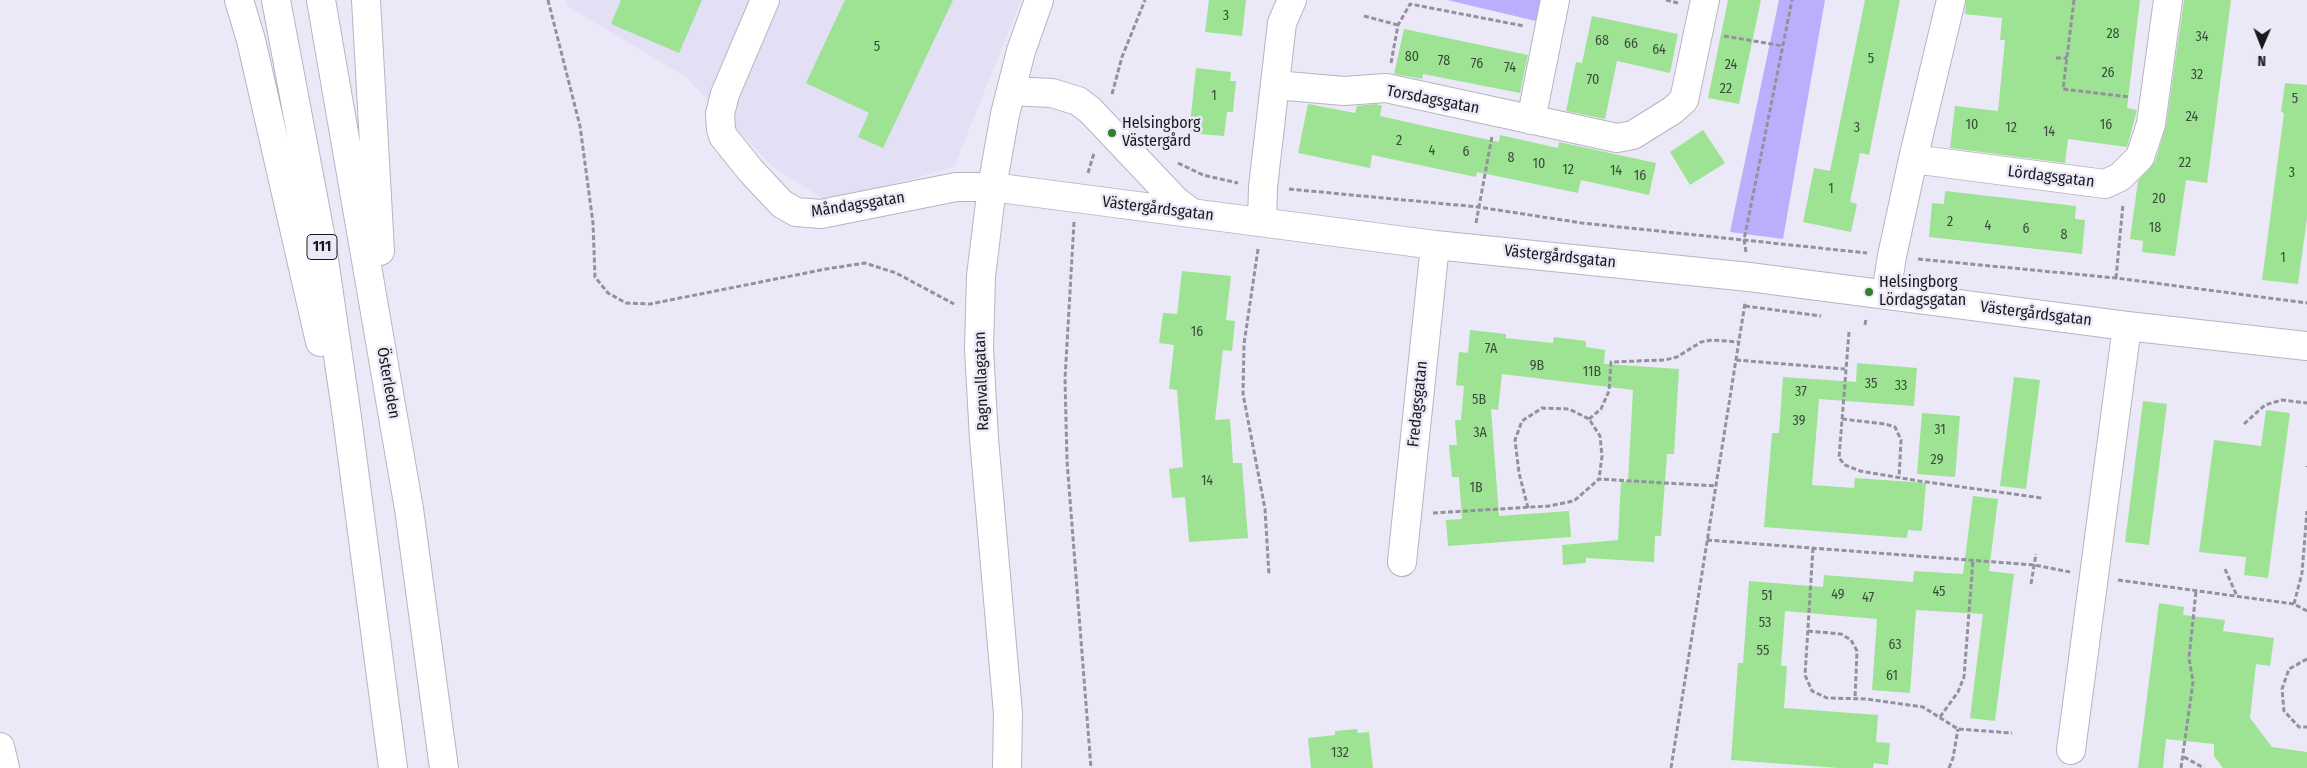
<!DOCTYPE html>
<html>
<head>
<meta charset="utf-8">
<style>
  body { margin:0 }
  #map { position:relative; width:2307px; height:768px; overflow:hidden; background:#ebe9f7; font-family:"Fira Sans Condensed",sans-serif }
  canvas { display:block }
  .north { position:absolute; left:2237px; top:20px; width:50px; height:50px; -webkit-text-stroke:4px #ebe9f7; paint-order:stroke; rotate:181deg; font-size:14px; font-weight:700; line-height:20px; text-align:center; color:#1a191e }
  .north::after { content:''; display:block; margin:auto; width:18px; height:22px; background:#1a191e; clip-path:polygon(50% 0,100% 100%,50% 72%,0 100%) }
</style>
</head>
<body>
<div id="map">
<canvas width="2307" height="768"></canvas>
<div class="north">N</div>
</div>
<script>
const ctx = document.querySelector('canvas').getContext('2d');
ctx.lineJoin = 'round';
function fill(path, color) { ctx.fillStyle = color; ctx.fill(path, 'evenodd'); }
const poly = rows => new Path2D(rows.map(r => 'M' + r).join(''));
function strokePath(path, color, width, dash) { ctx.strokeStyle = color; ctx.lineWidth = width; ctx.lineCap = dash ? 'butt' : 'round'; ctx.setLineDash(dash || []); ctx.stroke(path); }
function label(font, color, halo, rows, align = 'center') {
  ctx.font = font + ' "Fira Sans Condensed",sans-serif'; ctx.lineWidth = 5; ctx.setLineDash([]); ctx.textBaseline = 'middle'; ctx.strokeStyle = halo; ctx.fillStyle = color; for (const [text, x, y, turn = 0] of rows) {
    ctx.save(); ctx.translate(x, y); ctx.rotate((+turn || 0) * Math.PI / 180); ctx.textAlign = isNaN(turn) ? turn : align; if (halo) ctx.strokeText(text, 0, 0); ctx.fillText(text, 0, 0); ctx.restore();
  }
}
const built = poly([
  [566,0,1021,0,954,167,828,202,773,167,686,77,569,7]
]);
const green = poly([
  [1447,0,1541,0,1536,21],
  [1779,0,1825,0,1783,239,1730,232]
]);
const building = poly([
  [621,0,702,0,679,53,611,24],
  [845,0,953,0,883,148,858,137,869,113,806,83],
  [1209,0,1246,0,1242,36,1205,32],
  [1728,0,1761,0,1739,104,1708,98],
  [1865,0,1900,0,1869,155,1860,153,1850,202,1857,204,1851,232,1803,222,1814,168,1830,171],
  [1966,0,2140,0,2127,108,2137,110,2127,147,2068,139,2065,163,1950,148,1955,106,1998,111,2005,40,2000,40,2002,18,1965,14],
  [2184,0,2231,0,2207,183,2186,180,2175,256,2142,252,2143,241,2130,239,2138,181,2155,162,2166,126],
  [1592,16,1678,34,1670,73,1617,61,1605,119,1566,111,1576,62,1582,63],
  [1404,29,1528,55,1520,93,1423,74,1422,79,1394,74],
  [1196,68,1231,72,1230,81,1236,81,1233,112,1227,112,1224,136,1189,133],
  [2285,83,2307,85,2307,218,2298,284,2262,280,2284,113,2281,112],
  [1308,104,1355,113,1357,106,1376,104,1382,106,1380,116,1447,131,1499,142,1500,135,1558,148,1559,142,1656,163,1649,195,1581,180,1578,193,1477,172,1476,177,1372,155,1370,168,1298,153],
  [1703,130,1725,163,1690,185,1670,152],
  [1945,191,2076,206,2075,219,2085,220,2082,254,1929,237,1932,203,1944,204],
  [1182,271,1231,276,1226,320,1235,321,1232,351,1223,350,1215,420,1230,419,1233,463,1242,463,1248,538,1189,542,1185,497,1172,498,1169,469,1183,467,1177,390,1169,389,1174,345,1159,343,1163,313,1177,314],
  [1470,330,1506,334,1506,338,1553,343,1554,337,1586,341,1586,347,1605,350,1604,364,1679,369,1674,454,1667,454,1661,536,1655,536,1654,562,1586,558,1586,563,1563,565,1562,545,1618,540,1621,481,1628,482,1633,390,1502,374,1498,410,1491,409,1499,516,1569,511,1571,537,1448,546,1446,520,1462,519,1459,477,1452,477,1449,445,1457,445,1455,420,1461,420,1464,386,1456,385,1459,352,1468,353],
  [1857,363,1917,368,1914,406,1819,399,1812,485,1854,488,1855,478,1926,483,1922,531,1908,530,1907,538,1764,527,1772,433,1779,433,1783,377,1856,382],
  [2014,377,2040,380,2026,489,2000,486],
  [2143,401,2167,404,2149,545,2125,542],
  [2266,410,2290,413,2268,578,2244,575,2246,557,2199,552,2214,440,2261,446],
  [1922,413,1960,416,1955,477,1917,474],
  [1973,496,1998,499,1989,571,2014,574,1995,721,1970,718,1983,614,1916,610,1910,693,1872,690,1877,619,1785,611,1781,666,1787,666,1784,708,1878,715,1876,742,1890,743,1888,765,1874,763,1873,768,1839,768,1731,760,1738,663,1743,663,1749,581,1823,587,1824,575,1913,582,1914,571,1963,574],
  [2159,603,2184,607,2183,615,2225,620,2223,631,2274,638,2270,666,2256,664,2250,718,2272,747,2307,752,2307,768,2223,768,2214,756,2214,744,2166,739,2163,768,2138,768],
  [1357,729,1358,733,1369,732,1373,768,1311,768,1308,738,1335,735,1335,731]
]);
const path = poly([
  [548,0,580,126,593,223,595,277,608,293,626,303,650,304,826,269,865,263,896,273,954,304],
  [1666,0,1678,3],
  [2074,0,2063,89,2129,97],
  [1364,16,1398,25],
  [1724,36,1783,46],
  [2056,58,2067,58],
  [1391,63,1398,25,1410,4,1524,26],
  [1112,94,1122,57,1145,0],
  [1178,163,1203,175,1238,183],
  [1088,173,1094,153],
  [1289,189,1478,207,1582,223,1867,253],
  [1074,222,1065,379,1067,461,1091,768],
  [1476,223,1492,136],
  [1258,249,1244,344,1243,394,1265,509,1269,575],
  [1746,252,1744,240,1792,0],
  [1918,259,2116,278,2307,303],
  [2116,278,2123,204],
  [1745,306,1821,316],
  [1865,325,1866,318],
  [1849,332,1839,458,1845,465,1860,471,1919,481,2042,498],
  [1736,360,1845,369],
  [1589,419,1601,409,1609,391,1611,362,1665,360,1677,357,1701,342,1712,340,1739,342],
  [1842,419,1885,424,1895,427,1901,440,1899,478],
  [2244,424,2265,405,2282,400,2307,403],
  [2307,466,2307,467],
  [1528,508,1519,473,1515,440,1522,421,1542,408,1569,409,1589,419,1600,436,1602,456,1599,479],
  [1433,513,1549,506,1574,501,1599,479,1716,486],
  [1707,540,2034,565,2070,572],
  [1813,548,1805,675,1812,691,1827,698,1866,699,1923,707,1958,729,2012,733],
  [2225,569,2237,596],
  [2118,580,2294,604,2307,611],
  [2031,584,2036,554],
  [2294,604,2302,573,2307,511],
  [1808,631,1841,634,1851,640,1857,651,1855,699],
  [2307,659,2289,669,2282,689,2284,711,2299,727,2307,727],
  [1940,717,1958,692,1964,677,1973,560],
  [2184,757,2204,768],
  [1671,768,1745,303],
  [1949,768,1953,758,1958,729],
  [2181,768,2193,682,2189,658,2196,591]
]);
const minor = poly([
  [765,0,725,94,720,114,721,129,723,136,751,171,782,204,796,212,821,214,956,187,992,187,1435,245,1749,277,2127,326,2307,346],
  [1275,85,1344,91,1386,88,1617,138,1633,135,1673,110,1684,100,1705,0],
  [1011,91,1052,93,1078,101,1090,110,1176,201,1192,213],
  [1531,120,1555,0],
  [1913,159,2105,184,2120,177,2140,157,2151,124,2168,0],
  [1262,221,1263,187,1282,23,1292,0],
  [1886,294,1892,256,1913,159,1951,0],
  [1402,562,1435,245],
  [0,747,5,768],
  [2071,750,2127,326],
  [1007,768,1008,714,984,439,979,349,981,276,992,187,1005,114,1021,51,1039,0]
]);
const major = poly([
  [239,0,251,40,320,342],
  [276,0,321,239,347,417,393,768],
  [321,0,409,509,444,768],
  [366,0,380,251]
]);
const markers = [
  [1112,133,5,"#327f28"],
  [1869,292,5,"#327f28"]
];
const numberNames = [
  ["3",1226,16],
  ["28",2113,34],
  ["34",2202,37],
  ["68",1602,41],
  ["66",1631,44],
  ["5",877,47],
  ["64",1659,50],
  ["80",1412,57],
  ["5",1871,59],
  ["78",1444,61],
  ["76",1477,64],
  ["24",1731,65],
  ["74",1510,68],
  ["26",2108,73],
  ["32",2197,75],
  ["70",1593,80],
  ["22",1726,89],
  ["1",1214,96],
  ["5",2295,99],
  ["24",2192,117],
  ["10",1972,125],
  ["16",2106,125],
  ["3",1857,128],
  ["12",2011,128],
  ["14",2049,132],
  ["2",1399,141],
  ["4",1432,151],
  ["6",1466,152],
  ["8",1511,158],
  ["22",2185,163],
  ["10",1539,164],
  ["12",1568,170],
  ["14",1616,171],
  ["3",2292,173],
  ["16",1640,176],
  ["1",1831,189],
  ["20",2159,199],
  ["2",1950,222],
  ["4",1988,226],
  ["18",2155,228],
  ["6",2026,229],
  ["8",2064,235],
  ["1",2283,258],
  ["16",1197,332],
  ["7A",1491,349],
  ["9B",1537,366],
  ["11B",1592,372],
  ["35",1871,384],
  ["33",1901,386],
  ["37",1801,392],
  ["5B",1479,400],
  ["39",1799,421],
  ["31",1940,430],
  ["3A",1480,433],
  ["29",1937,460],
  ["14",1207,481],
  ["1B",1476,488],
  ["45",1939,592],
  ["49",1838,595],
  ["51",1767,596],
  ["47",1868,598],
  ["53",1765,623],
  ["63",1895,645],
  ["55",1763,651],
  ["61",1892,676],
  ["132",1340,753]
];
const shields = [
  [322,247,30]
];
const shieldNames = [
  ["111",322,247]
];
const streetNames = [
  ["Torsdagsgatan",1433,100,11],
  ["Lördagsgatan",2051,177,7],
  ["Måndagsgatan",858,205,-9],
  ["Västergårdsgatan",1158,209,7],
  ["Västergårdsgatan",1560,257,6],
  ["Västergårdsgatan",2036,314,7],
  ["Ragnvallagatan",982,381,-92],
  ["Österleden",388,383,80],
  ["Fredagsgatan",1418,404,-84]
];
const poiNames = [
  ["Helsingborg",1122,124],
  ["Västergård",1122,142],
  ["Helsingborg",1879,283],
  ["Lördagsgatan",1879,301]
];
fill(built, '#e3dff5');
fill(green, '#bdadfd');
fill(building, '#9de393');
strokePath(minor, '#b6b4c2', 30);
strokePath(major, '#b6b4c2', 30);
strokePath(path, '#93919c', 3, [5, 2.5]);
strokePath(minor, '#fff', 28);
strokePath(major, '#fff', 28);
for (const [x, y, r, color] of markers) { const dot = new Path2D(); dot.arc(x, y, r, 0, 2 * Math.PI); ctx.fillStyle = color; ctx.fill(dot); strokePath(dot, '#ebe9f7', 2); }
label('14px', '#3b4c3b', null, numberNames);
for (const [x, y, w] of shields) { const box = new Path2D(); box.roundRect(x - w / 2, y - 12.5, w, 25, 4); ctx.fillStyle = '#ebe9f7'; ctx.fill(box); strokePath(box, '#1a191e', 1); }
label('bold 15px', '#1a191e', null, shieldNames);
label('16px', '#1a191e', '#ebe9f7', streetNames);
label('16px', '#1a191e', '#ebe9f7', poiNames, 'left');
</script>
</body>
</html>
